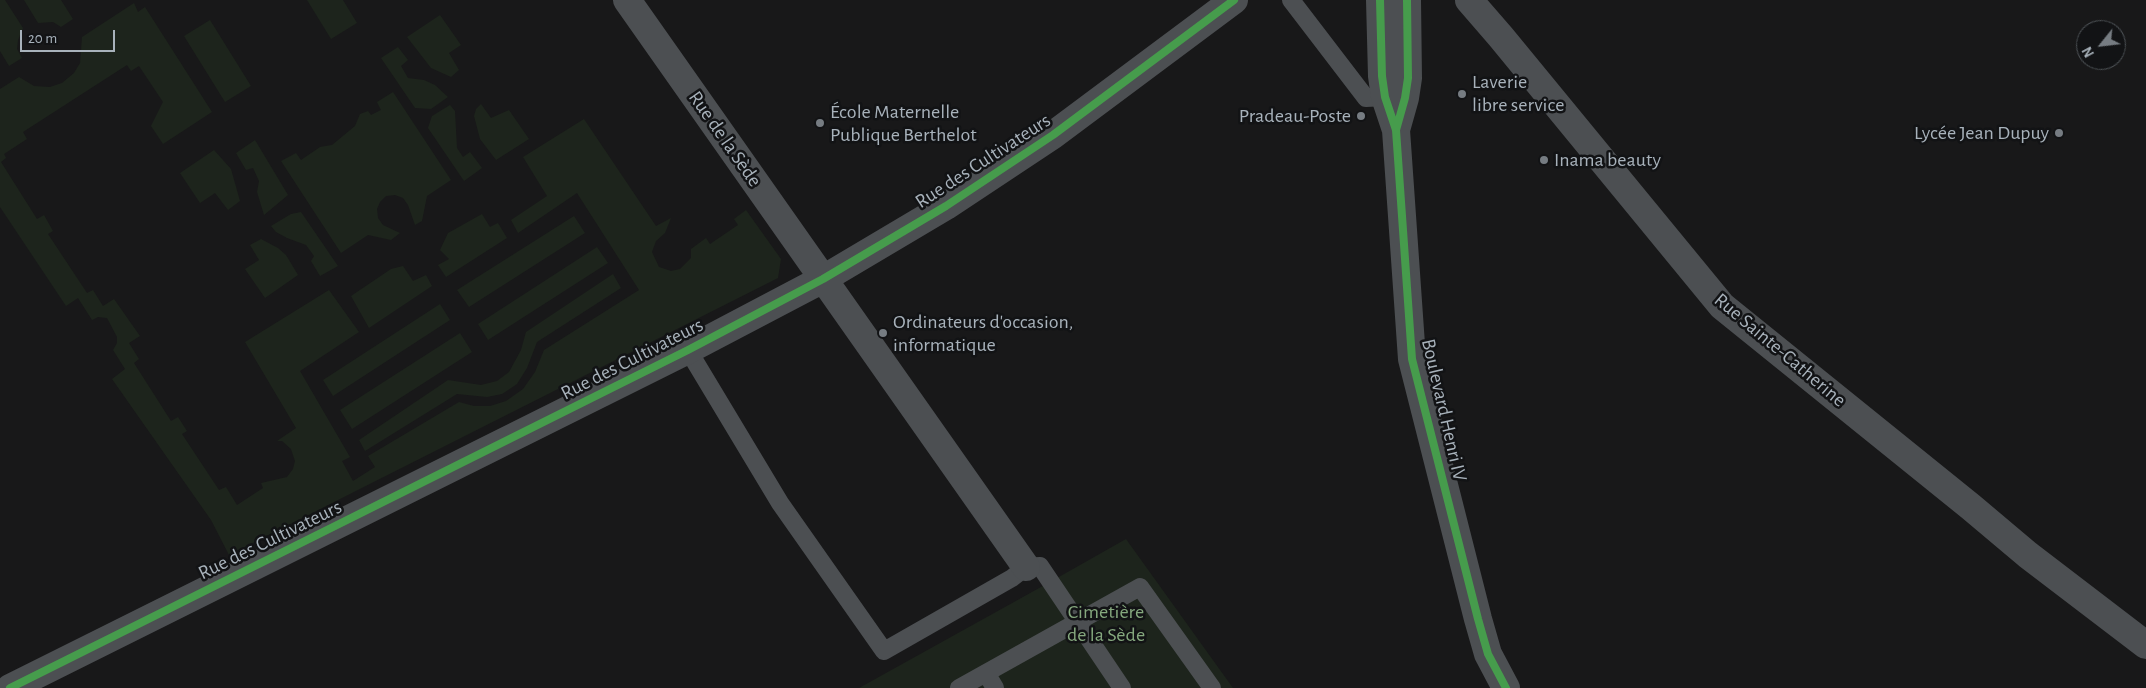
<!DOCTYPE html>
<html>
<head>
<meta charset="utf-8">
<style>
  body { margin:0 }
  #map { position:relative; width:2146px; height:688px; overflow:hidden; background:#181819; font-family:"Alegreya Sans",sans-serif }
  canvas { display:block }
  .north { position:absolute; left:2076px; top:20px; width:50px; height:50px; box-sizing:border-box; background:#121315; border:1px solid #4e5357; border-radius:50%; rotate:241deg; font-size:14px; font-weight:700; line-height:20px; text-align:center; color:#a8b2bb }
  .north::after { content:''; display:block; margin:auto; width:18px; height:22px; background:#767c82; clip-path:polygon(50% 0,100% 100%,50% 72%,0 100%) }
  .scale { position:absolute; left:20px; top:30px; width:95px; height:22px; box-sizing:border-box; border:2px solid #a8b2bb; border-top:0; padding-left:6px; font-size:15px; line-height:18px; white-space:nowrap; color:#a8b2bb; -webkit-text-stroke:4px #121315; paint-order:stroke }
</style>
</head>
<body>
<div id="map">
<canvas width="2146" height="688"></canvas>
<div class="north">N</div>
<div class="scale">20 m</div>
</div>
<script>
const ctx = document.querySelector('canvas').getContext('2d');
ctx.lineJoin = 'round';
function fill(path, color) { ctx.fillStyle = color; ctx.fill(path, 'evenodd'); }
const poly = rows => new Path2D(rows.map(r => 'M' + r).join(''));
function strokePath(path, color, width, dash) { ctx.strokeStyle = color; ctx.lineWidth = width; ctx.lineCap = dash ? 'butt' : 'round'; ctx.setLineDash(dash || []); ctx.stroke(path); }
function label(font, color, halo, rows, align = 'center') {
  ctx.font = font + ' "Alegreya Sans",sans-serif'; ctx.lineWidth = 5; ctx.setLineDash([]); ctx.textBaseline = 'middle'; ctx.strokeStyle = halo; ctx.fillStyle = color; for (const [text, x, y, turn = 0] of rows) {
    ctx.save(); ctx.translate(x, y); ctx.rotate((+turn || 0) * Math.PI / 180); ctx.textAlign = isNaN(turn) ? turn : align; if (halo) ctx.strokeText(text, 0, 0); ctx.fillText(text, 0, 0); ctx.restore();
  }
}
const green = poly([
  [0,0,5,0,23,28,18,40,17,49,22,58,9,66,0,51],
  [24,0,61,0,73,19,61,27,53,22,38,23],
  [307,0,343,0,357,23,331,39],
  [134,3,138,12,145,7,212,112,163,144,151,126,163,102,139,66,131,71,127,65,23,132,27,139,4,154,6,158,1,162,37,219,44,215,53,231,48,234,87,293,93,290,103,306,114,299,140,336,129,343,139,359,134,363,171,421,178,417,187,431,182,434,219,490,226,487,237,505,263,488,261,483,287,477,293,469,295,461,291,449,282,441,277,441,296,428,245,342,329,290,359,332,300,371,350,457,342,461,353,481,375,467,368,456,459,402,474,406,490,406,506,401,523,389,535,372,544,350,639,290,577,193,518,233,511,220,547,196,523,157,584,119,656,226,671,218,665,233,656,241,652,252,659,267,671,271,680,269,691,258,691,249,706,238,710,244,738,225,734,219,746,210,781,259,778,278,229,555,211,520,112,379,125,369,113,350,117,343,117,337,107,318,98,317,92,320,78,298,66,306,0,207,0,89,19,77,34,86,50,87,62,83,74,73,80,63,82,37],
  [440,15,461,45,449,53,459,70,451,77,431,68,407,37],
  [210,20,251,86,225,102,184,36],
  [398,47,408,60,401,66,408,78,424,80,435,85,448,97,431,109,415,108,381,58],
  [393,92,451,180,427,196,422,221,415,225,408,205,403,198,395,195,386,196,380,202,377,209,378,218,383,225,400,233,391,240,368,235,341,253,281,161,296,153,301,160,320,147,332,145,355,126,360,114,368,111,371,115,381,110,377,102],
  [481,104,491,118,509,110,529,139,496,160,480,139,474,116,476,109],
  [450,105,455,111,457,148,463,157,470,152,482,168,464,181,428,128,432,116],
  [255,140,288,195,264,215,257,192,259,181,253,168,246,170,236,153],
  [214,150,231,169,240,201,228,210,215,193,200,203,180,173],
  [301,212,338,266,320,276,311,261,314,256,306,245,287,238,276,232,271,226,291,214],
  [482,214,490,227,498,223,507,238,446,277,438,265,449,259,440,250,448,233],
  [574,216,585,233,469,307,457,290],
  [261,239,278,248,286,255,298,275,265,298,245,269,259,260,250,245],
  [597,247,608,263,488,340,478,324],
  [403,266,413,281,426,275,432,286,369,328,351,296,391,269],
  [613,274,621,288,537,342,527,368,517,384,502,394,487,397,457,394,365,451,359,440,448,380,481,385,497,381,509,372,521,350,526,332],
  [440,304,450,320,333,396,323,380],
  [460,333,472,352,352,429,340,410],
  [1126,539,1233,688,859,688,1050,582]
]);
const service = poly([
  [1291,0,1366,98,1385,97],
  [688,350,780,503,884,651,1012,578,1026,567,1040,566,1122,688],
  [986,673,995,688],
  [959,688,1140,587,1212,688]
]);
const minor = poly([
  [627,0,1026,567],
  [10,688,688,350,823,279,946,206,1053,135,1234,0]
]);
const tertiary = poly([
  [1380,0,1382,76,1385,97,1396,130,1412,359,1478,619,1488,654,1506,688],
  [1469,0,1501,37,1722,306,1971,507,2028,555,2146,645],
  [1396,130,1405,98,1408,78,1407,0]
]);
const cycleway = poly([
  [1380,0,1382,76,1385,97,1396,130,1412,359,1478,619,1488,654,1506,688],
  [1396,130,1405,98,1408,78,1407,0],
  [10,688,688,350,823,279,946,206,1053,135,1234,0]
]);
const markers = [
  [1462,94,5,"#767c82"],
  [1361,116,5,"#767c82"],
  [820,123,5,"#767c82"],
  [2059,133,5,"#767c82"],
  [1544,160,5,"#767c82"],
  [883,333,5,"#767c82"]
];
const poiNames = [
  ["Laverie",1472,82],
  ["libre service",1472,105],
  ["École Maternelle",830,112],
  ["Publique Berthelot",830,135],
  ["Pradeau-Poste",1351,116,"right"],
  ["Lycée Jean Dupuy",2049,133,"right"],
  ["Inama beauty",1554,160],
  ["Ordinateurs d'occasion,",893,322],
  ["informatique",893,345]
];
const streetNames = [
  ["Rue de la Sède",725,139,55],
  ["Rue des Cultivateurs",983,161,-33],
  ["Rue Sainte-Catherine",1780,350,40],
  ["Rue des Cultivateurs",632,359,-27],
  ["Boulevard Henri IV",1444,410,77],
  ["Rue des Cultivateurs",270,540,-26]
];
const parkNames = [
  ["Cimetière",1106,612],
  ["de la Sède",1106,635]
];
fill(green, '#1d241c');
strokePath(service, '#4c4f52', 18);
strokePath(minor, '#4c4f52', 28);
strokePath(tertiary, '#4c4f52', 28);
strokePath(cycleway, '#469c4c', 8);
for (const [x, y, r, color] of markers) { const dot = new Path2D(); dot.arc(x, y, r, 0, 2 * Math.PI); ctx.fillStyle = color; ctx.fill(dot); strokePath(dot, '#121315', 2); }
label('20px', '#a8b2bb', '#121315', poiNames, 'left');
label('20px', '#a8b2bb', '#121315', streetNames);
label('20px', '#85a87e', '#121315', parkNames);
</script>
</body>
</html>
